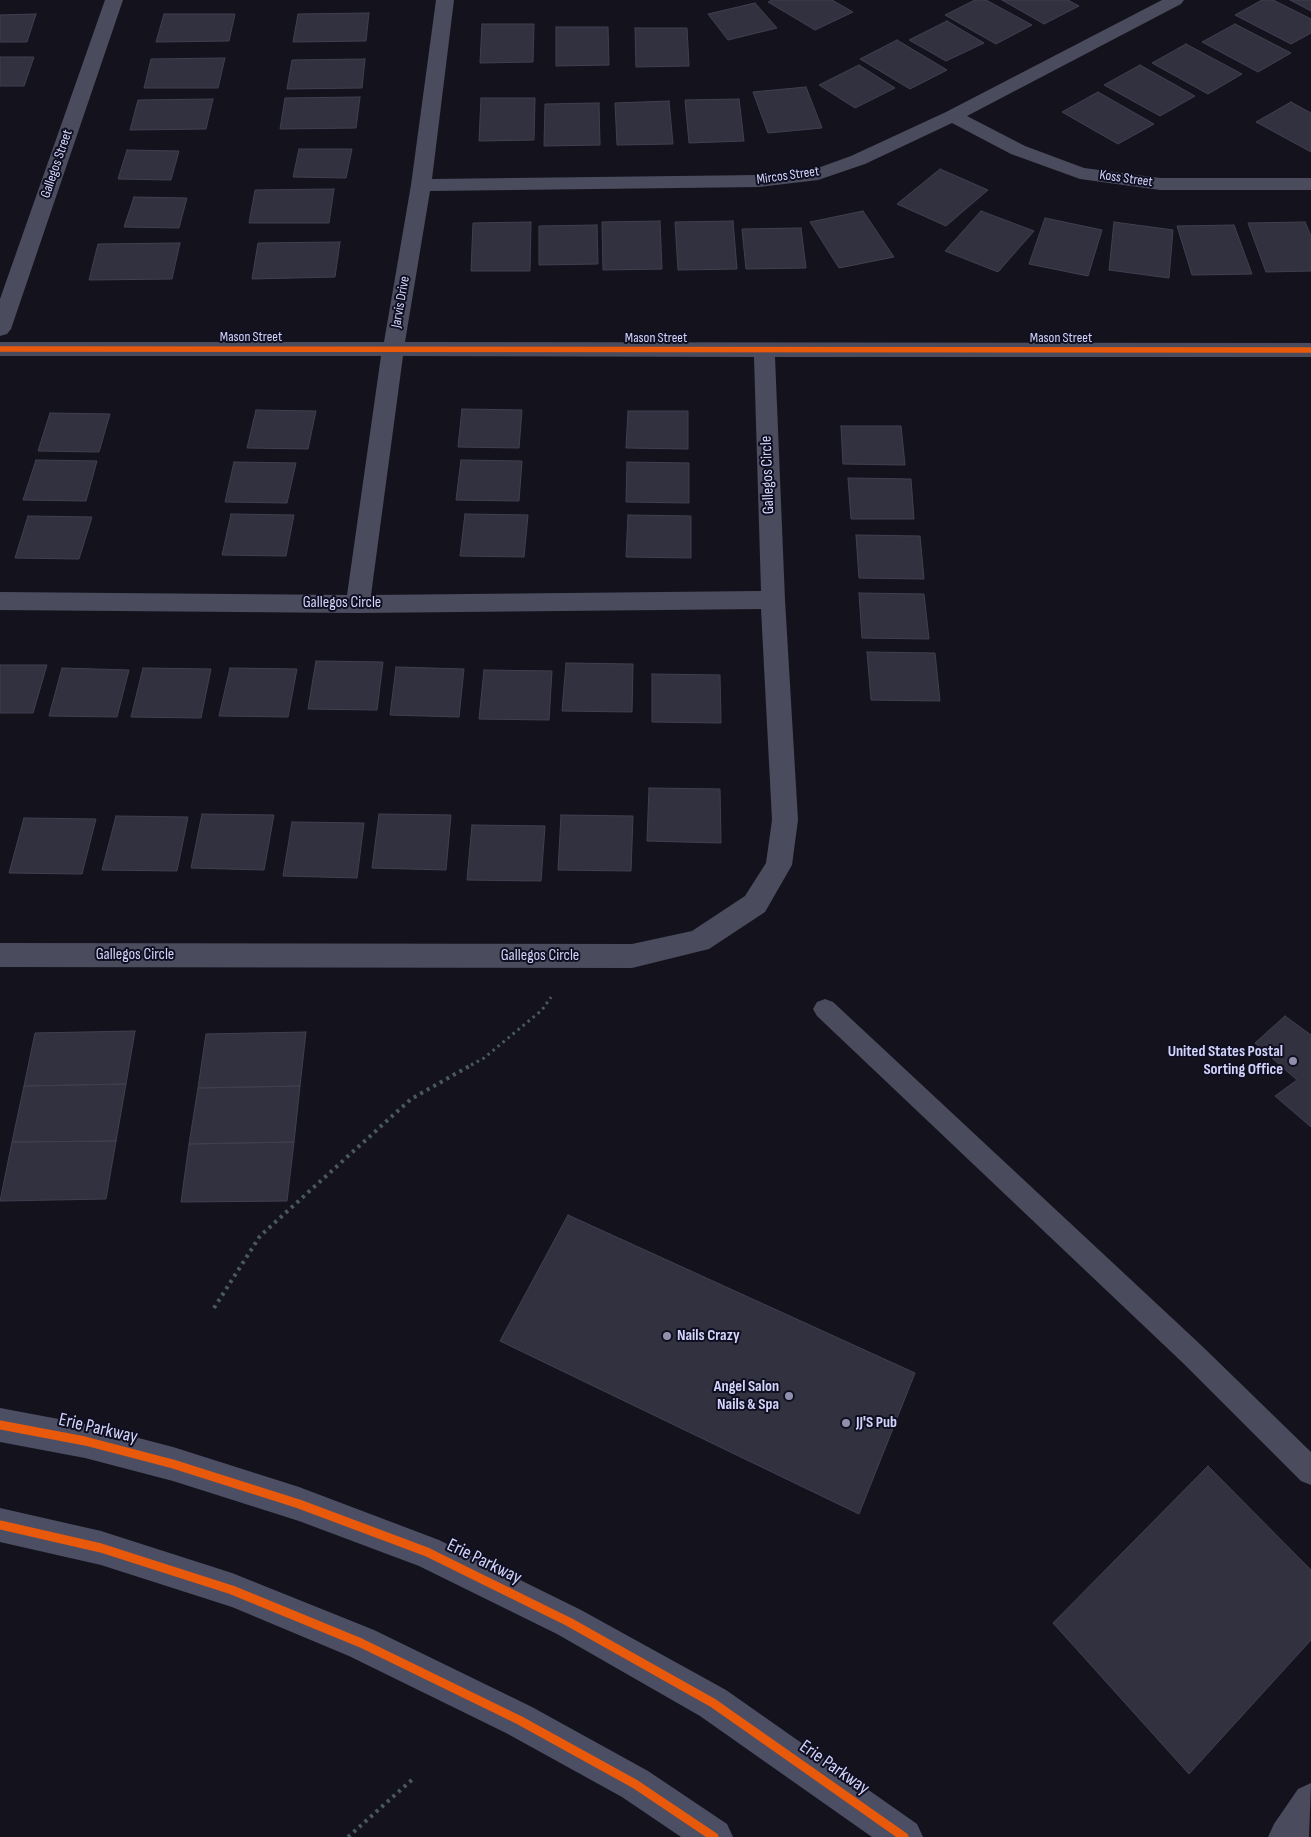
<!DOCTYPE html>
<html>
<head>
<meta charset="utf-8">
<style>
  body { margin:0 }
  canvas { display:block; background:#14131d }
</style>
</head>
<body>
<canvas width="1311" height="1837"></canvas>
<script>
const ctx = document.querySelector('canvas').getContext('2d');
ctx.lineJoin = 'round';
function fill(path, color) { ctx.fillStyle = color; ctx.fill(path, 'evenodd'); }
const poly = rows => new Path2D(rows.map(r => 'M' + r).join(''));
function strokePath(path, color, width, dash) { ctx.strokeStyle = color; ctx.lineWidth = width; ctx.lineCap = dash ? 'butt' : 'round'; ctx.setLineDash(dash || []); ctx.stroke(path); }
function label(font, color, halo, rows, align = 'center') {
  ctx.font = font + ' "Sofia Sans Condensed",sans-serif'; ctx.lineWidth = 4; ctx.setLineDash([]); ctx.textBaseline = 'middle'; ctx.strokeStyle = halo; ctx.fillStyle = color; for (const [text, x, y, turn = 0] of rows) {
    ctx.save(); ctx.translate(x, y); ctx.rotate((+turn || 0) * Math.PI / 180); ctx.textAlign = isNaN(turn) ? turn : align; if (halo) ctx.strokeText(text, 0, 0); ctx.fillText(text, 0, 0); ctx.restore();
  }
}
const building = poly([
  [772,0,832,0,853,12,815,30,768,2,772,0],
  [975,0,986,0,1032,25,996,44,945,15,975,0],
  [1002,0,1068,0,1079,6,1044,24,1002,0],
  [1262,0,1273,0,1311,19,1311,33,1291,44,1235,15,1262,0],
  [1290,0,1311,0,1311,11,1290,0],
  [755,3,777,28,728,40,708,14,755,3],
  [369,13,366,41,293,42,298,14,369,13],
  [36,14,27,42,0,42,0,15,36,14],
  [164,14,235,14,229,41,156,42,164,14],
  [947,21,984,43,946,61,909,40,947,21],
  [482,24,534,24,533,62,480,63,482,24],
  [1235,24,1291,53,1258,72,1202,42,1235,24],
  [556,27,608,27,609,65,556,66,556,27],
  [635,28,687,28,689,66,636,67,635,28],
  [897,40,947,70,910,89,860,59,897,40],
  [1186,44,1242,74,1208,94,1152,63,1186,44],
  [0,57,34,57,24,86,0,86,0,57],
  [225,58,218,88,144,88,151,59,225,58],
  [365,59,362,88,287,89,292,60,365,59],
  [859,65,895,88,855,108,819,85,859,65],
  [1140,65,1195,96,1160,116,1104,85,1140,65],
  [806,87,822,128,768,133,753,92,806,87],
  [1098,92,1154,124,1118,144,1062,112,1098,92],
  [360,97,356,128,280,129,285,98,360,97],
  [481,98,535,98,534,140,479,141,481,98],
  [213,99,206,129,130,130,138,100,213,99],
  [739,99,744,141,689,143,685,100,739,99],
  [669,101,673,144,617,145,615,103,669,101],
  [1291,102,1311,113,1311,152,1256,122,1291,102],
  [599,103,600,145,544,146,545,104,599,103],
  [299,149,352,149,346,178,293,177,299,149],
  [127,150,179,151,171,180,118,179,127,150],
  [940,169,988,190,946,226,897,204,940,169],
  [334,189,329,223,249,223,255,190,334,189],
  [134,197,187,198,179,228,124,227,134,197],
  [863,211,894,257,839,268,810,222,863,211],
  [981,211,1034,231,998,272,945,251,981,211],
  [1045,218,1102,230,1088,276,1029,264,1045,218],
  [660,221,662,269,603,270,602,222,660,221],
  [733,221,737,269,678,270,675,222,733,221],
  [531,222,530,271,471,271,473,223,531,222],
  [1114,222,1173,230,1169,278,1109,270,1114,222],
  [1305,222,1311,236,1311,271,1266,272,1248,223,1305,222],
  [597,225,598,264,539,265,539,226,597,225],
  [1234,225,1252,274,1192,275,1177,226,1234,225],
  [801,228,806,268,746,269,742,229,801,228],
  [340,242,335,277,252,279,258,243,340,242],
  [180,243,172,279,89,280,98,244,180,243],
  [462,409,522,410,519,448,458,447,462,409],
  [256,410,316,411,308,449,247,448,256,410],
  [628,411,688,411,688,449,626,448,628,411],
  [50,413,110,414,99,452,38,451,50,413],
  [841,426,901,426,905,465,843,464,841,426],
  [36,460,97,461,86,501,23,500,36,460],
  [461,460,522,461,519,501,456,500,461,460],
  [234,462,296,463,287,503,225,502,234,462],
  [627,462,689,463,689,503,626,502,627,462],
  [848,478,911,479,914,519,851,519,848,478],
  [231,514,294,515,286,556,222,555,231,514],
  [465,514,528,515,524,557,460,556,465,514],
  [628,515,691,516,691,558,626,557,628,515],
  [28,516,92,517,79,559,15,558,28,516],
  [856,535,920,536,924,579,859,578,856,535],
  [859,593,924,594,929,639,862,638,859,593],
  [867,652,935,653,940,701,871,700,867,652],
  [316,661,383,662,377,710,308,709,316,661],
  [566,663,633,664,632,712,562,711,566,663],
  [0,665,47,665,33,713,0,713,0,665],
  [396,667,464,669,459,717,390,715,396,667],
  [62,668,129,670,117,717,49,716,62,668],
  [143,668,211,669,201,718,131,717,143,668],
  [230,668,297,669,288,717,219,716,230,668],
  [484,670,552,671,549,720,479,719,484,670],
  [652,674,720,675,721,723,652,722,652,674],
  [649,788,720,789,721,843,647,841,649,788],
  [202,814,274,815,264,870,191,868,202,814],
  [379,814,451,815,446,870,372,868,379,814],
  [561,815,633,816,631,871,558,870,561,815],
  [116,816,188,817,177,871,102,870,116,816],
  [24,818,96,819,82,874,9,873,24,818],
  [292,822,364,823,357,878,283,876,292,822],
  [472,825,545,826,541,881,467,880,472,825],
  [1285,1016,1311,1035,1311,1127,1275,1096,1297,1080,1255,1043,1285,1016],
  [135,1031,126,1084,24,1086,35,1033,135,1031],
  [306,1032,300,1086,198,1088,206,1034,306,1032],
  [126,1084,116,1141,12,1142,24,1086,126,1084],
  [300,1086,294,1142,189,1144,198,1088,300,1086],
  [116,1141,106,1199,0,1201,12,1142,116,1141],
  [294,1142,287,1201,181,1202,189,1144,294,1142],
  [568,1215,915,1373,859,1514,500,1341,568,1215],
  [1208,1466,1311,1570,1311,1640,1189,1774,1053,1623,1208,1466]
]);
const pathFar1 = poly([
  [471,1065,484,1058,542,1010,551,997]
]);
const path = poly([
  [214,1308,260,1236,411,1099,473,1064],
  [348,1837,415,1777]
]);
const lane = poly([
  [825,999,833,1002,1202,1346,1311,1452,1311,1485,1301,1481,1184,1364,817,1016,813,1009,817,1002,825,999]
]);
const street = poly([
  [105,0,123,0,11,329,7,334,0,336,0,299,105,0],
  [436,0,454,0,432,179,759,175,815,169,851,156,946,112,1162,0,1184,0,1181,4,967,116,1025,146,1084,168,1160,178,1311,178,1311,190,1160,190,1080,179,1011,154,952,123,865,164,818,180,759,187,430,191,405,342,1311,343,1311,357,775,357,785,600,798,820,792,865,765,912,709,949,632,968,0,967,0,943,632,944,692,931,745,896,766,863,772,820,761,609,357,613,0,610,0,592,347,595,381,356,0,356,0,342,384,342,411,185,436,0],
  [403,356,754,357,761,591,371,595,403,356],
  [1311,1783,1309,1837,1268,1837,1274,1824,1298,1789,1311,1783]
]);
const secondary = poly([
  [0,1408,85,1424,173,1447,299,1487,439,1540,581,1610,726,1690,917,1824,923,1837,872,1837,700,1716,557,1634,419,1566,299,1521,173,1481,85,1458,0,1442,0,1408],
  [0,1508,101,1531,232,1573,374,1630,532,1707,648,1771,727,1824,733,1837,681,1837,622,1797,506,1733,349,1656,232,1607,101,1565,0,1542,0,1508]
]);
const cyclewayFar1 = poly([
  [0,349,1311,350]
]);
const cycleway = poly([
  [0,1425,85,1441,173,1464,299,1504,427,1552,569,1622,713,1703,904,1837],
  [0,1525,101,1548,232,1590,361,1643,519,1720,635,1784,714,1837]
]);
const markers = [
  [1293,1061,5,"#9090ad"],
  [667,1336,5,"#9090ad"],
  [789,1396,5,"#9090ad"],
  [846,1423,5,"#9090ad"]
];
const farStreetnames = [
  ["Gallegos Street",57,164,-71],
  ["Mircos Street",788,176,-8],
  ["Koss Street",1126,179,8],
  ["Jarvis Drive",401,302,-80],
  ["Mason Street",251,337],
  ["Mason Street",656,338],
  ["Mason Street",1061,338]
];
const streetNames = [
  ["Gallegos Circle",768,475,-92],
  ["Gallegos Circle",342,603],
  ["Gallegos Circle",135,955],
  ["Gallegos Circle",540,956]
];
const poiNames = [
  ["United States Postal",1283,1052],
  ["Sorting Office",1283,1070],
  ["Nails Crazy",677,1336,"left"],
  ["Angel Salon",779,1387],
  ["Nails & Spa",779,1405],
  ["JJ'S Pub",856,1423,"left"]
];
const nearStreetnames = [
  ["Erie Parkway",98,1429,13],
  ["Erie Parkway",484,1562,26],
  ["Erie Parkway",834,1768,35]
];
fill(building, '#32313f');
strokePath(building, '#3f3f50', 1);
strokePath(pathFar1, '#4a5961', 3, [2.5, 4]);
strokePath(path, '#4a5961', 4, [3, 4.5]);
fill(lane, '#4a4b5d');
fill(street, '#4a4b5d');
fill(secondary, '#4c4e63');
strokePath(cyclewayFar1, '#e8590c', 5.5);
strokePath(cycleway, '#e8590c', 9);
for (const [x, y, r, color] of markers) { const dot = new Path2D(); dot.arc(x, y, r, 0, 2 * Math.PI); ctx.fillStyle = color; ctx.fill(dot); strokePath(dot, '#100f21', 2); }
label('14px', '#d3d4fb', '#100f21', farStreetnames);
label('16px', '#d3d4fb', '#100f21', streetNames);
label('bold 16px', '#d3d4fb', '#100f21', poiNames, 'right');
label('19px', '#d3d4fb', '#100f21', nearStreetnames);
</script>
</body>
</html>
